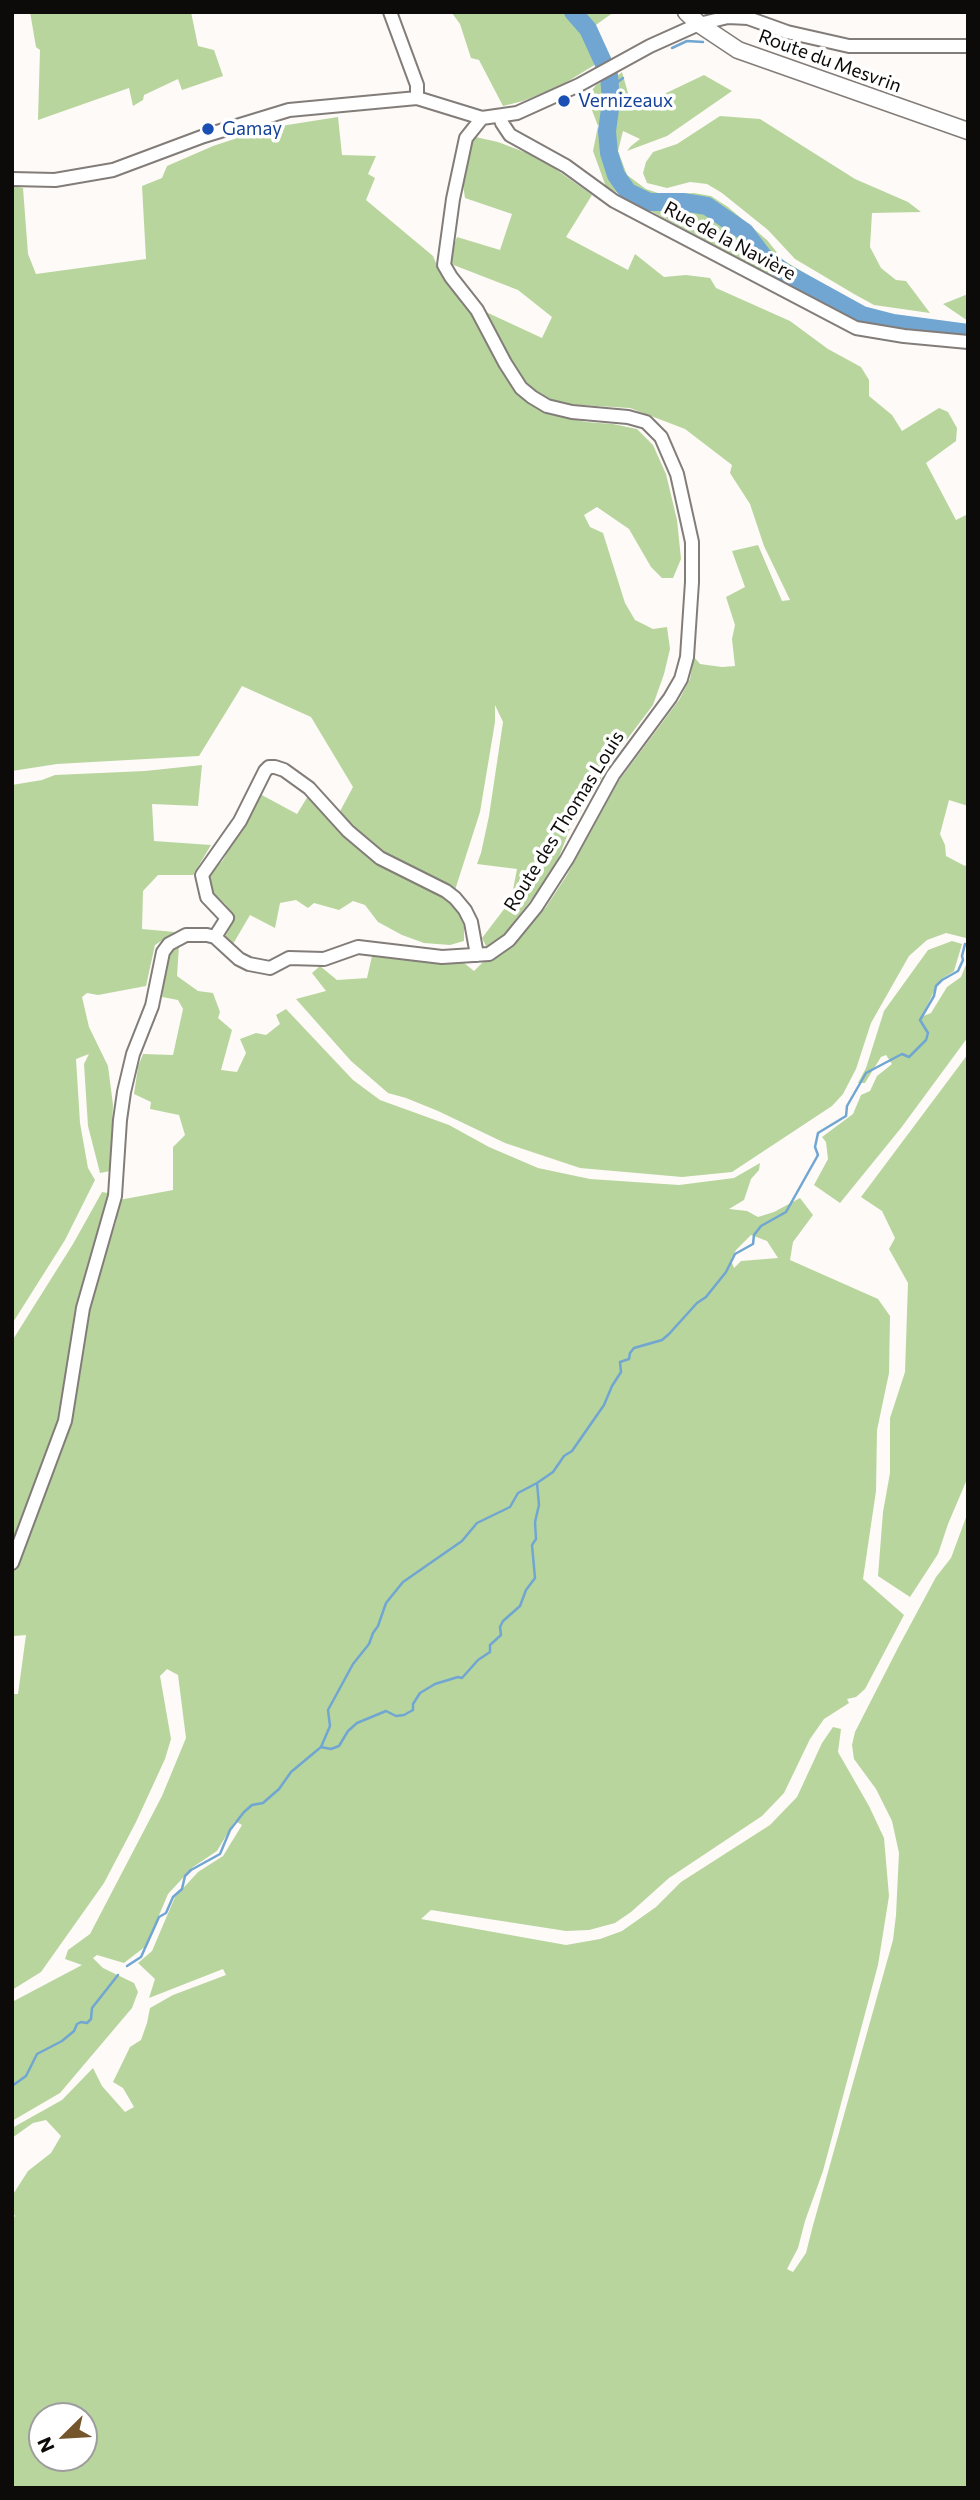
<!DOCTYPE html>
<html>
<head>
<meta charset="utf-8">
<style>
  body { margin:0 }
  #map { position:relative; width:980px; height:2500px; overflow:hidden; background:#fefaf7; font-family:Commissioner,sans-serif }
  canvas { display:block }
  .frame { position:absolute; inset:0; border:14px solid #0d0b09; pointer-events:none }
  .north { position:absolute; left:28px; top:2402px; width:70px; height:70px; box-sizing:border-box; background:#fff; border:2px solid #9e9d9d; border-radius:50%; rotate:246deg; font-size:19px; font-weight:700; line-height:28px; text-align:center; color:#0d0b09 }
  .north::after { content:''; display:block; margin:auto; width:24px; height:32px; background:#75552b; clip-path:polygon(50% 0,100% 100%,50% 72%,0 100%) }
</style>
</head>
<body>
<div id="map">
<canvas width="980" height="2500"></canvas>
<div class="frame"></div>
<div class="north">N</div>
</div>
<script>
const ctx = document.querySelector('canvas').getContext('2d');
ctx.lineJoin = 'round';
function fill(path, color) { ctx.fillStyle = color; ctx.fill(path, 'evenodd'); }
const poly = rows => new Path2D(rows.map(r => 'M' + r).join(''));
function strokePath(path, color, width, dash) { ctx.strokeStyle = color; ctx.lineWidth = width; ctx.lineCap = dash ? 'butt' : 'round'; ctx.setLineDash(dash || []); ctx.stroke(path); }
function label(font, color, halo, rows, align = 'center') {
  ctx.font = font + ' Commissioner,sans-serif'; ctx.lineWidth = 7; ctx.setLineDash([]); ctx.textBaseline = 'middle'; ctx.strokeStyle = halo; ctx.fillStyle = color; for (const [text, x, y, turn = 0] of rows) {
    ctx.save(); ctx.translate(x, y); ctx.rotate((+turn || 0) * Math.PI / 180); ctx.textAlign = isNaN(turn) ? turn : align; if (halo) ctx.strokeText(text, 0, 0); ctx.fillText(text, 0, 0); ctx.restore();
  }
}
const green = poly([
  [30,12,191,12,198,46,214,50,223,76,182,90,178,79,144,95,143,100,133,106,129,88,38,120,40,50,36,47],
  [614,12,593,27,609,56,562,85,523,101,503,106,479,60,471,58,460,24,452,13],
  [622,72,630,100,643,104,704,75,732,91,667,136,627,151,631,146,640,139,623,131,618,151,627,175,646,189,664,195,694,193,711,196,728,207,767,240,783,260,860,307,855,308,801,278,767,255,758,240,715,208,702,202,679,199,657,199,629,188,622,178,613,149,615,78],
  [605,80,605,116,598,126,608,170,620,194,606,187,593,151,598,126,587,97,596,85],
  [720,116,760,119,855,179,908,202,921,212,872,213,870,247,881,268,896,280,906,281,930,313,874,305,854,294,795,259,768,230,722,193,707,184,690,182,667,188,647,183,643,173,646,162,653,152,677,144],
  [338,117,342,155,376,156,368,174,375,178,366,200,433,256,441,275,449,287,471,308,496,358,517,395,554,415,586,422,613,424,637,429,653,445,666,474,677,520,681,559,673,578,662,578,651,567,629,529,597,507,584,515,590,527,603,533,625,603,635,620,653,629,667,627,670,649,664,674,653,705,616,754,569,831,554,870,501,939,487,948,482,938,511,900,517,869,477,864,481,853,489,816,503,722,495,705,495,722,480,812,455,890,386,856,338,815,353,787,311,717,242,686,199,756,57,764,12,771,12,186,23,188,28,254,36,274,146,259,142,186,162,178,167,166,213,146,268,128],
  [471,136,498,142,540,158,592,195,566,237,628,270,635,254,664,277,686,275,710,278,716,288,790,321,828,349,861,367,869,380,869,396,892,415,902,431,939,408,948,412,957,428,956,441,926,463,956,520,968,514,968,806,949,800,940,834,945,845,946,856,965,866,968,863,968,934,966,938,946,933,927,940,909,956,871,1023,856,1069,843,1094,832,1106,732,1172,682,1177,580,1168,505,1143,438,1111,406,1098,388,1093,351,1061,296,999,326,991,312,973,320,966,337,980,367,978,372,956,464,963,474,971,485,960,507,950,546,907,567,875,618,782,679,700,690,679,694,657,700,664,722,667,735,666,732,639,735,625,726,597,745,587,732,551,758,545,782,601,790,600,764,546,750,504,730,473,732,465,685,429,630,408,563,404,545,397,529,386,514,369,486,312,542,338,552,317,518,290,451,264,450,255,457,237,500,250,512,214,465,198,463,185],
  [687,207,704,210,732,226,747,238,766,263,803,288,795,289,649,210],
  [968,294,968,321,943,304],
  [202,765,198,806,152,804,154,841,211,845,193,875,158,875,143,891,142,929,175,932,155,945,146,986,98,995,87,993,82,997,89,1027,108,1066,113,1105,110,1171,100,1173,88,1126,84,1064,89,1054,76,1059,80,1123,88,1168,95,1180,65,1240,12,1324,12,785,42,780,55,775,145,771],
  [260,794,297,814,308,796,344,836,376,863,443,895,459,909,464,927,464,941,450,945,424,943,402,935,378,922,365,905,353,901,339,910,314,903,308,908,296,900,280,903,275,928,250,915,233,944,225,937,235,918,225,904,213,894,209,885,209,875,223,860],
  [952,941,962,944,954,971,940,980,921,1017,931,1013,947,987,961,977,968,960,968,1037,901,1128,840,1203,814,1185,828,1159,826,1142,822,1137,853,1114,861,1095,870,1091,877,1076,892,1064,886,1055,881,1057,865,1083,858,1083,866,1068,884,1011,928,950],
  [179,945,177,976,198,991,213,993,220,1012,218,1018,232,1030,221,1070,237,1072,246,1053,240,1039,256,1033,266,1035,280,1024,276,1015,286,1009,353,1080,380,1100,449,1125,489,1147,538,1168,590,1179,679,1185,734,1178,760,1163,759,1170,751,1179,744,1200,729,1209,747,1211,758,1217,774,1212,800,1198,813,1215,793,1242,790,1260,878,1299,890,1316,889,1373,877,1430,876,1491,863,1579,904,1615,865,1689,856,1697,847,1699,849,1703,824,1719,810,1739,784,1793,762,1816,669,1878,631,1912,615,1923,589,1930,566,1931,431,1910,421,1919,566,1945,600,1939,622,1931,656,1907,681,1882,770,1825,797,1797,822,1743,833,1727,841,1729,838,1752,869,1806,884,1838,889,1896,878,1965,823,2171,805,2221,798,2248,787,2269,793,2272,806,2253,812,2229,893,1940,896,1915,899,1853,892,1821,876,1789,854,1759,852,1745,855,1732,900,1644,936,1577,951,1558,968,1512,968,2488,12,2488,12,2220,15,2216,12,2211,12,2196,28,2171,51,2153,61,2136,46,2120,33,2123,12,2138,12,2128,62,2100,93,2068,102,2086,125,2112,134,2107,123,2088,113,2082,130,2047,141,2040,147,2023,150,2008,173,1995,226,1975,223,1969,149,1998,155,1979,138,1963,152,1951,175,1897,198,1872,223,1856,242,1825,235,1821,217,1851,193,1867,168,1894,146,1946,124,1963,97,1955,93,1958,103,1968,134,1983,138,1992,132,2008,60,2093,12,2121,12,2002,82,1965,65,1959,68,1950,90,1934,162,1796,186,1738,178,1675,167,1669,160,1676,171,1739,165,1759,136,1822,104,1883,41,1972,12,1990,12,1694,18,1694,26,1635,14,1636,12,1634,12,1574,30,1523,47,1488,66,1432,92,1293,116,1222,119,1200,173,1190,173,1147,185,1135,179,1115,150,1109,151,1102,134,1094,138,1067,143,1054,173,1055,183,1009,178,1000,162,997,167,959,174,948],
  [751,1235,767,1241,778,1258,741,1261,734,1268,731,1260,736,1250],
  [42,2416,84,2416,84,2458,42,2458],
  [968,1054,968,1477,948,1524,938,1554,910,1597,878,1576,883,1512,890,1473,890,1418,905,1372,908,1283,889,1249,895,1238,882,1211,861,1197],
  [102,1192,108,1193,80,1298,56,1430,12,1546,12,1341,73,1244]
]);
const stream = poly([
  [672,48,687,41,703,42],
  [611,87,623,78],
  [321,1747,331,1749,339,1746,348,1731,357,1723,386,1711,396,1716,404,1715,413,1710,413,1704,420,1693,435,1684,458,1677,462,1678,478,1660,490,1652,490,1645,501,1635,500,1627,503,1621,520,1606,526,1590,535,1578,532,1545,536,1539,535,1522,539,1505,537,1483],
  [127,1966,141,1957,159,1917,166,1913,173,1897,182,1889,185,1876,191,1870,220,1854,230,1830,244,1812,252,1805,263,1803,279,1789,291,1772,321,1747,330,1726,328,1710,353,1664,369,1644,373,1633,378,1626,386,1603,403,1582,462,1541,477,1523,510,1507,518,1493,537,1483,553,1472,564,1456,572,1451,604,1405,612,1386,621,1372,620,1362,629,1359,630,1353,634,1348,662,1340,669,1334,697,1303,706,1297,726,1272,735,1254,753,1244,754,1235,761,1226,786,1212,818,1155,815,1147,818,1133,846,1116,847,1106,866,1073,902,1054,909,1057,926,1040,928,1033,920,1020,934,996,936,986,942,980,958,971,963,960,962,956,965,944],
  [12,2086,26,2076,37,2054,62,2041,74,2031,77,2024,81,2022,87,2023,91,2019,92,2008,118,1975]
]);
const river = poly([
  [573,12,588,29,609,75,611,102,607,131,609,153,616,175,628,192,649,202,683,202,707,206,745,232,763,256,784,272,862,315,893,323,968,333]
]);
const minor = poly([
  [390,12,417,85,417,98],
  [500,117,502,123,510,135,566,166,614,201,856,328,904,336,968,342],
  [12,179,55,180,113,170,204,136,289,110,417,98,482,118,517,113,579,85,650,46,699,24,728,17,748,18,787,32,849,46,968,46],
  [215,937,227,918,207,897,202,875,240,821,265,771,269,767,275,767,284,770,309,788,348,831,380,858,446,891,455,898,465,910,471,922,477,955],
  [12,1563,65,1421,83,1308,115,1196,120,1120,124,1092,133,1054,152,1006,163,952,169,944,186,935,207,935,215,937,239,959,249,964,270,968,289,958,324,959,358,947,442,957,489,954,509,940,536,907,567,859,613,775,670,698,681,679,687,657,692,582,692,542,677,474,661,437,646,422,628,417,572,412,547,406,532,397,521,388,505,363,477,310,451,277,444,265,453,199,466,138,482,118]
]);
const major = poly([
  [686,12,699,24,738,50,968,131]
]);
const markers = [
  [564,101,7,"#1a4fb4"],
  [208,129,7,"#1a4fb4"]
];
const streetNames = [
  ["Route du Mesvrin",830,61,20],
  ["Rue de la Navière",730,241,28],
  ["Route des Thomas Louis",564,821,-58]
];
const transitNames = [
  ["Vernizeaux",578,101],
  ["Gamay",222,129]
];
fill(green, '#b8d59e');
strokePath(stream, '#70a6d1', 2.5);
strokePath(river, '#70a6d1', 18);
strokePath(minor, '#837d79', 16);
strokePath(major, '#837d79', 19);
strokePath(minor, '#fff', 12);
strokePath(major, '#fff', 16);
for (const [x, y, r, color] of markers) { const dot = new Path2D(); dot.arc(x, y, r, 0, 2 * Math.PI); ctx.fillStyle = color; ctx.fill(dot); strokePath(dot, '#fff', 2.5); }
label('19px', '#0d0b09', '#fff', streetNames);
label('19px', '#164399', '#fff', transitNames, 'left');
</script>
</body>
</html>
